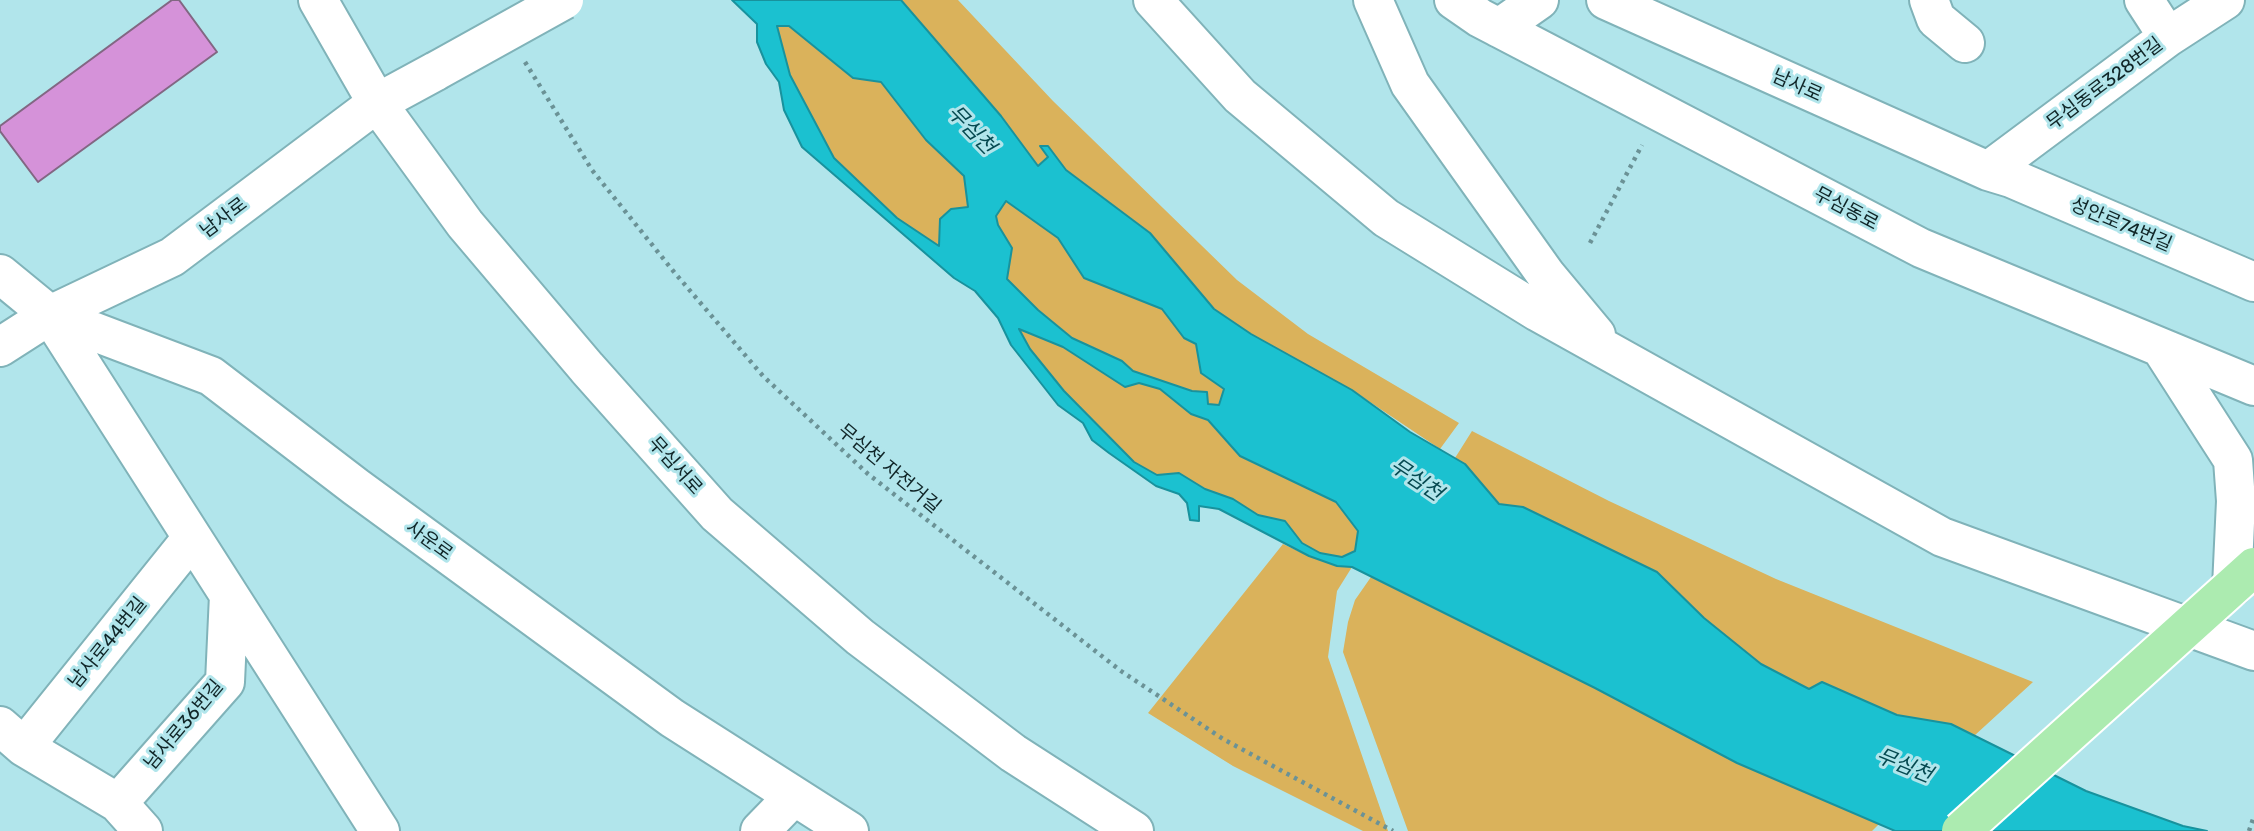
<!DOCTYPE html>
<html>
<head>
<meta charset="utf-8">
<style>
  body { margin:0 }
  canvas { display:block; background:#b1e5eb }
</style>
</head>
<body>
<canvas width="2254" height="831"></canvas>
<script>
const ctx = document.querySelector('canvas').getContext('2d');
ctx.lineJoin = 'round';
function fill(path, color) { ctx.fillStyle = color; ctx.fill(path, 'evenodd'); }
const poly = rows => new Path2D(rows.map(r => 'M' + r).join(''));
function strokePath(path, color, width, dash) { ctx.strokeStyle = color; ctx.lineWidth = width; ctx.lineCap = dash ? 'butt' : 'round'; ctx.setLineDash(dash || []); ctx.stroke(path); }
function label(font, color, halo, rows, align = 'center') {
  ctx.font = font + ' Rubik,"Noto Sans KR",sans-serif'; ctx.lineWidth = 6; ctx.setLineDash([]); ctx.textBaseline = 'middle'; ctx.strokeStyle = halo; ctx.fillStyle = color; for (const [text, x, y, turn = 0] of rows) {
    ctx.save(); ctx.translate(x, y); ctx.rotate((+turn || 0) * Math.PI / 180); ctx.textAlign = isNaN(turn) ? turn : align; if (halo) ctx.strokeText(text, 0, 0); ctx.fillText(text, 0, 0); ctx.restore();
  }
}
const green = poly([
  [901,0,958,0,1053,101,1237,280,1308,334,1459,423,1440,449,1352,390,1251,334,1214,309,1150,233,1066,170,1048,146,1048,157,1038,167,1001,116],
  [777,25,789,26,853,78,881,82,926,140,965,176,968,207,939,246,897,218,834,158,790,75],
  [1006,200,1059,238,1084,278,1162,309,1184,338,1196,344,1201,373,1224,389,1219,406,1208,404,1206,392,1192,391,1133,371,1122,361,1072,338,1038,310,1007,279,1012,248,998,225,996,216],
  [1018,328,1063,347,1125,387,1139,383,1160,389,1191,414,1207,420,1240,456,1336,502,1358,531,1355,551,1342,557,1320,553,1302,543,1285,521,1258,515,1233,499,1205,489,1179,474,1157,475,1134,462,1064,391,1030,349],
  [1472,431,1609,501,1776,579,2033,682,1974,736,1951,724,1897,715,1822,682,1809,689,1761,664,1704,618,1657,572,1523,507,1499,504,1465,464,1455,458],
  [1283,544,1309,556,1337,566,1352,567,1337,591,1328,657,1388,831,1363,831,1233,766,1148,713],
  [1371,577,1595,688,1737,763,1879,824,1872,831,1408,831,1343,652,1348,622,1355,600]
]);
const water = poly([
  [732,0,901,0,1001,116,1038,166,1048,157,1040,146,1048,146,1066,170,1150,233,1214,309,1251,334,1352,390,1410,432,1465,464,1499,504,1523,507,1657,572,1704,618,1761,664,1809,689,1822,682,1897,715,1951,724,2086,791,2183,826,2207,831,1895,831,1737,763,1595,688,1352,567,1337,566,1309,556,1219,509,1199,506,1199,521,1190,520,1187,503,1179,494,1156,486,1109,453,1092,440,1083,423,1058,405,1011,345,998,318,975,291,954,278,802,147,784,110,779,82,766,64,757,42,757,24,732,0],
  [777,26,789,26,853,78,881,82,926,140,964,176,968,207,951,209,940,219,939,246,897,218,834,158,790,75,777,26],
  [1006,201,1058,238,1084,278,1162,309,1184,338,1196,344,1201,373,1224,389,1219,405,1208,404,1207,392,1192,391,1133,371,1122,361,1072,338,1038,310,1007,279,1012,248,998,225,996,216,1006,201],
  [1019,329,1063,347,1125,387,1139,383,1160,389,1191,414,1208,420,1240,456,1336,502,1358,531,1355,551,1342,557,1320,553,1302,543,1285,521,1258,515,1233,499,1205,489,1179,473,1157,475,1134,462,1064,391,1030,349,1019,329]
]);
const building = poly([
  [172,0,179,0,217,52,38,182,0,131,0,126,172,0]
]);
const path = poly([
  [525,62,592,170,674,272,763,376,868,474,1121,671,1223,739,1393,831],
  [1590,243,1642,145],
  [2249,831,2254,816]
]);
const minor = poly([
  [318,0,377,103,465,224,587,368,717,514,860,637,1013,753,1134,831],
  [1153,0,1240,96,1386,218,1538,312,1942,537,2254,651],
  [1373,0,1410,84,1546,275,1596,335],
  [1454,0,1480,18,1921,248,2254,386],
  [1606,0,1988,171,2011,178,2254,282],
  [1929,0,1936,19,1965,43],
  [2144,0,2168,37],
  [1499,28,1539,0],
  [1988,171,2168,37,2225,0],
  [0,274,50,315,211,376,356,487,672,718,849,831],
  [50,315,380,831],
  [0,347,50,315,172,257,377,103,436,71],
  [2161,348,2233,460,2236,501,2232,587],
  [0,726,24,747,118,803,143,831],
  [24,747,192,538],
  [118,803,225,682,229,595],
  [760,831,794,796]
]);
const minorBridge = poly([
  [436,71,564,0]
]);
const majorBridge = poly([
  [1961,831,2254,567]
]);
const streetNames = [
  ["무심동로328번길",2105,84,-37],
  ["남사로",1797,86,24],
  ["무심동로",1846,209,28],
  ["남사로",224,218,-37],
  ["성안로74번길",2121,225,23],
  ["무심서로",675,466,48],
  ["무심천 자전거길",889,469,40],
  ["사운로",429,541,36],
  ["남사로44번길",108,643,-51],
  ["남사로36번길",184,725,-50]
];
const waterNames = [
  ["무심천",971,130,46],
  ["무심천",1416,480,34],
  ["무심천",1904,766,22]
];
fill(green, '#dab25b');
fill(water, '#1bc1d0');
strokePath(water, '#18929d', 2);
fill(building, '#d592d9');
strokePath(building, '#826783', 2);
strokePath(minor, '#80b3b9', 42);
strokePath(path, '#6b9296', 4.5, [3.5, 5]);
strokePath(minor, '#fff', 38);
strokePath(minorBridge, '#80b3b9', 42, []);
strokePath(majorBridge, '#fff', 42, []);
strokePath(minorBridge, '#fff', 38);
strokePath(majorBridge, '#acebb0', 38);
label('19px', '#102527', '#b1e5eb', streetNames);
label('italic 21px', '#054950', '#b1e5eb', waterNames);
</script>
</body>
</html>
